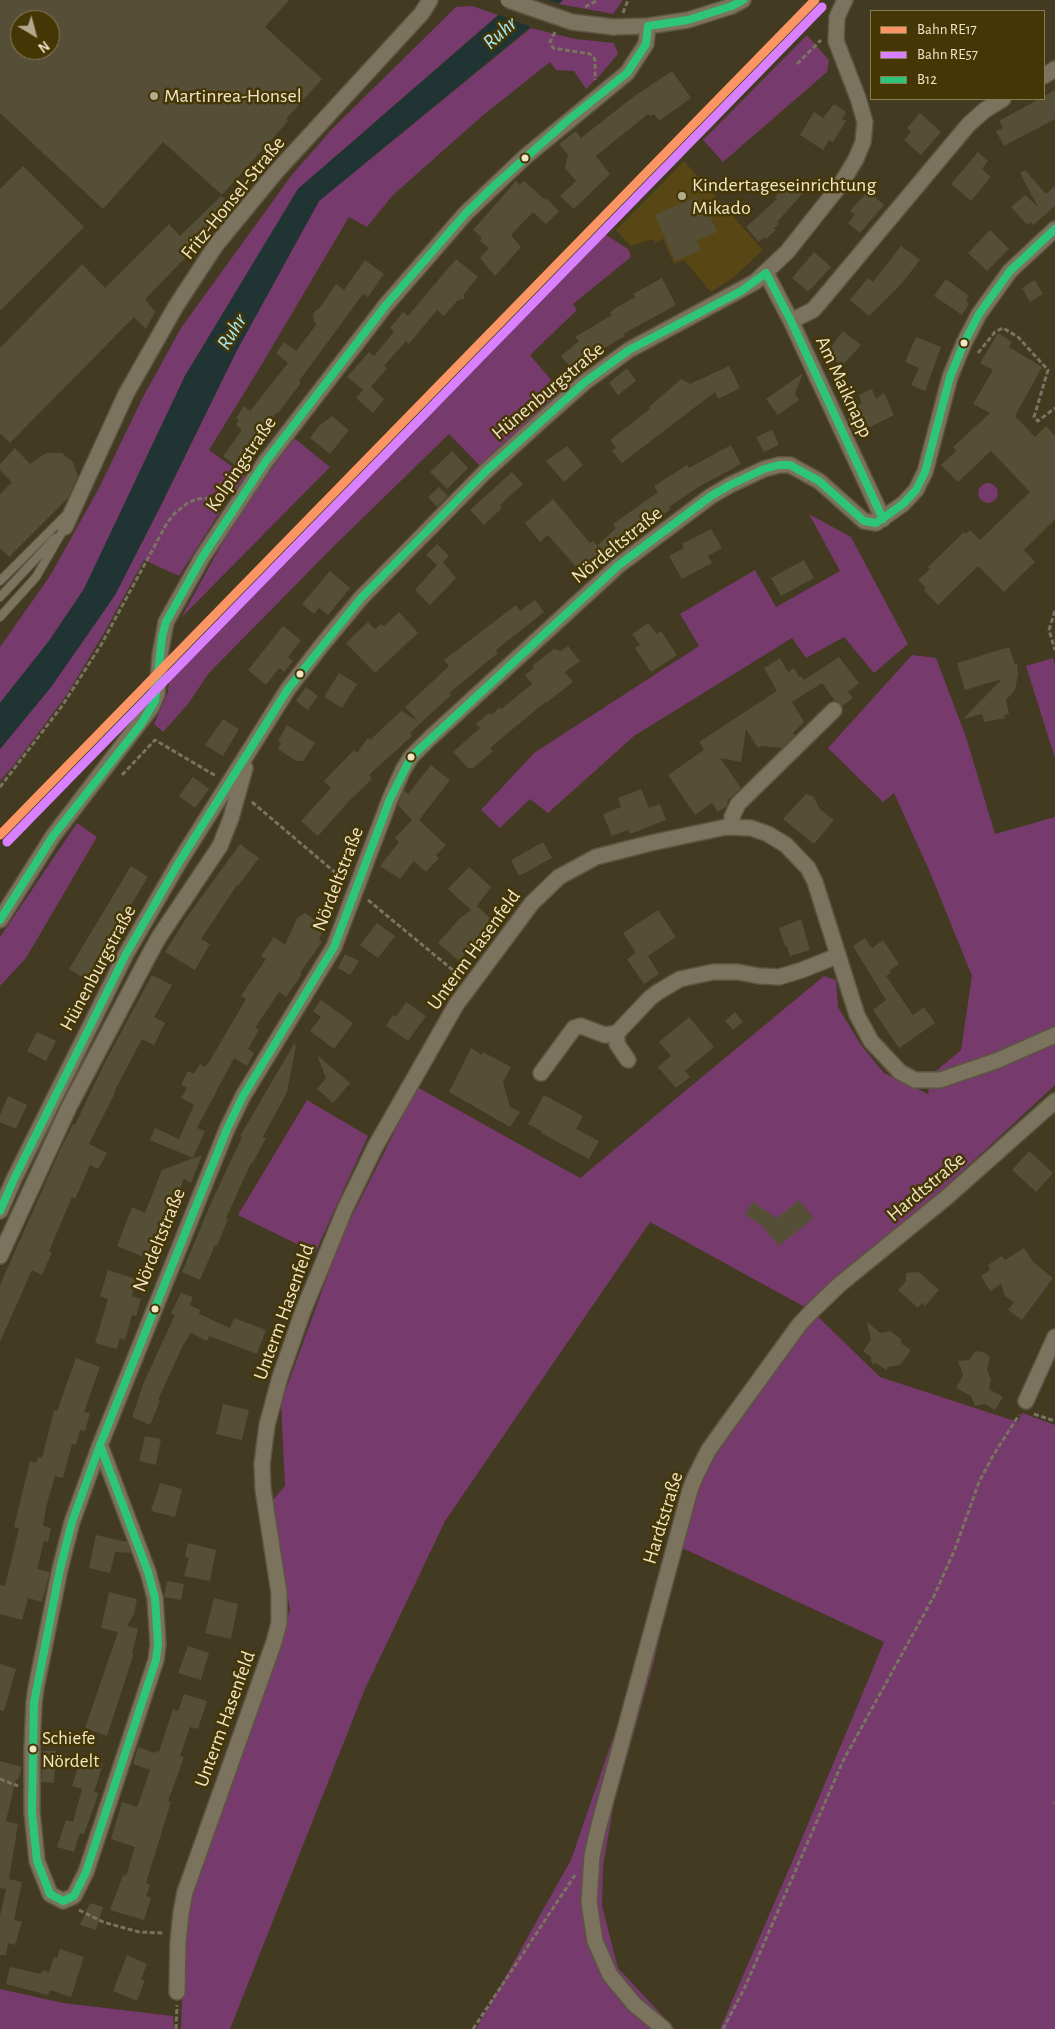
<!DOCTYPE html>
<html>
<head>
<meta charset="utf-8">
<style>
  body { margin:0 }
  #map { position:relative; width:1055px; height:2029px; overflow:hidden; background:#423a21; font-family:"Alegreya Sans",sans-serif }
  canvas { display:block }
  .legend { position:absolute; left:870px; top:10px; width:175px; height:90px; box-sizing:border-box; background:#453605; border:1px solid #897c53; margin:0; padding:6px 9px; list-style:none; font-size:15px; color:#f0e5c7 }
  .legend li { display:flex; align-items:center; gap:10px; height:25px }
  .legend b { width:25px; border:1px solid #897c53 }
  .north { position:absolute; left:10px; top:10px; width:50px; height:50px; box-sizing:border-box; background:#453605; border:1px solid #897c53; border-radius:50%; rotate:143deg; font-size:14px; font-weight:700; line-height:20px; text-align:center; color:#f0e5c7 }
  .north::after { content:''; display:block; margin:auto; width:18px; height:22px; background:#b3a98d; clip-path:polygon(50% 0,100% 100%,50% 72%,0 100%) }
</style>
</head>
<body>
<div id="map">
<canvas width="1055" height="2029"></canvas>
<ul class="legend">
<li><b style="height:6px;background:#fb9564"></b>Bahn RE17</li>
<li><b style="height:6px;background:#d880ff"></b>Bahn RE57</li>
<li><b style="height:6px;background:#2dc577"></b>B12</li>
</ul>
<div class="north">N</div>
</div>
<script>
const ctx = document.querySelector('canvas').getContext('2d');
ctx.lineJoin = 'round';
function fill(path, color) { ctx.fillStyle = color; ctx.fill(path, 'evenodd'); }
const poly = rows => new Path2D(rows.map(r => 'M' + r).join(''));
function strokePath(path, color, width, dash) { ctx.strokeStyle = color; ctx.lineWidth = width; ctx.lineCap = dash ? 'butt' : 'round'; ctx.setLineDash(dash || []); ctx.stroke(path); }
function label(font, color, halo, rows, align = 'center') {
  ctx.font = font + ' "Alegreya Sans",sans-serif'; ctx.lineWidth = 5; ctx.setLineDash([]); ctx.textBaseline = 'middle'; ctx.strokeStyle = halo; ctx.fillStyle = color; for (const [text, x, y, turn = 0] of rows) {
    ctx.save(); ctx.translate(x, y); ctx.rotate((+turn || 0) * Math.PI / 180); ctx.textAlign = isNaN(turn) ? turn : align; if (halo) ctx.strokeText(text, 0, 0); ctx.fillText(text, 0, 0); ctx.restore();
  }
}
const built = poly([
  [684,161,763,250,733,278,711,292,684,260,674,264,663,239,655,242,653,239,631,246,616,230]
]);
const green = poly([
  [563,0,623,0,613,14,559,4],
  [472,6,498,15,298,189,185,376,84,589,49,641,0,703,0,647,50,576,99,488,142,399,181,328,291,176,332,129,456,7],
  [531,28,575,39,614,43,618,54,601,74,586,89,574,71,556,70,550,62,481,117,393,195,367,227,349,217,262,364,209,450,245,476,234,493,213,493,209,504,220,512,179,576,144,560,104,633,66,696,14,765,0,781,0,749,51,687,115,595,161,505,236,352,319,201],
  [807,35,829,60,827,72,723,162,703,140],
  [600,231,628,249,631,257,573,304,577,310,530,355,563,394,482,468,449,434,333,547,209,673,188,704,163,732,154,724,168,692,170,672],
  [294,438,330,467,181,618,235,520],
  '978 493a10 10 0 1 1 20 0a10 10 0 1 1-20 0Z',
  [809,514,851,537,908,644,874,673,844,637,806,658,792,638,634,736,548,813,530,799,500,828,481,810,534,753,699,646,680,614,755,570,776,607,840,571],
  [912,655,936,658,966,737,995,834,1055,817,1055,1085,942,1190,810,1301,812,1311,880,1377,1018,1422,1022,1413,1055,1425,1055,2029,720,2029,795,1855,884,1642,680,1547,654,1661,614,1803,603,1866,602,1906,618,1968,675,2029,476,2029,571,1860,701,1482,723,1441,812,1311,650,1222,445,1521,365,1689,230,2029,181,2029,185,1915,290,1610,272,1501,285,1486,281,1403,342,1236,417,1087,580,1178,824,976,836,980,838,1007,861,1045,884,1073,928,1094,931,1075,961,1050,972,976,929,870,894,793,883,802,828,748],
  [1053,658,1055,665,1055,758,1026,666],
  [77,823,97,837,26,958,0,986,0,937],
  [307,1100,368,1136,315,1253,238,1215],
  [0,1989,63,2003,173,2016,174,2029,0,2029]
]);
const water = poly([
  [516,0,563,0,319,201,236,352,161,505,115,595,51,687,0,749,0,703,49,641,84,589,185,376,298,189]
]);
const pier = poly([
  [512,0,549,0,561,5,534,28,496,14]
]);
const building = poly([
  [0,0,289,0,265,27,322,79,286,119,288,121,222,195,163,142,103,209,0,113],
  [20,20,50,20,50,50,20,50],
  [672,71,691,98,659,121,654,114,650,116,648,114,596,156,610,174,574,209,560,196,576,181,565,168,568,155,559,144,576,131,581,138,633,97],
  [1055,90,1055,119,1004,146,996,131,1003,128,999,121,1039,99,1044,99,1044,96],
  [834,104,846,112,842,119,846,121,833,142,829,140,823,150,800,135,814,112,823,118],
  [920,113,941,132,921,155,904,140,911,132,907,128],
  [978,152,988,161,982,169,991,177,971,201,951,184],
  [23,166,84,227,0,311,0,189],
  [1025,170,1046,194,1055,186,1055,206,1033,225,1031,222,1027,225,1011,207,1025,195,1038,207,1020,173],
  [790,180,804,192,777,222,779,224,774,228,776,230,766,239,764,237,759,242,746,227,777,199,775,197],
  [516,181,520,185,524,181,545,200,546,198,559,211,546,224,533,212,511,235,521,247,495,276,480,258,489,248,480,241,482,238,473,230],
  [868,191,884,205,860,233,848,223,855,215,850,211],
  [221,196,235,207,145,299,155,312,146,329,134,317,10,443,0,433,0,348,82,264,105,288,169,224,180,236],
  [697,197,703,211,707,209,717,232,697,240,701,250,675,261,655,215],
  [990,230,1009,249,987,271,968,253],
  [901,246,920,260,902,283,869,316,850,300,868,278,873,282],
  [814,252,831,267,808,292,792,278],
  [456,259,478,277,464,294,464,299,458,300,444,316,437,310,409,344,406,341,384,366,387,368,371,387,384,399,373,413,356,398,363,390,347,377,369,352,374,356,394,332,390,328,403,312,408,316],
  [365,260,384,274,368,297,363,294,299,381,301,383,278,413,277,412,253,444,256,447,240,469,223,456,242,430,236,425,239,420,236,418,244,406,250,411,288,363,276,353,284,342,296,351,317,324,314,322,313,314,316,310,319,309,336,284,344,290],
  [662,278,676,305,623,334,625,336,603,349,575,373,561,356,579,341,575,337,612,315,610,313,614,309,635,297,633,294],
  [946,279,969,296,966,301,969,304,962,315,934,296],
  [1035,280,1043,294,1030,302,1022,288],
  [843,331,861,345,842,366,826,353],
  [998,333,1012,342,1009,347,1042,367,1015,416,1035,437,1046,426,1055,436,1055,519,1024,550,1035,562,1004,592,978,566,938,605,924,590,926,588,918,580,930,569,928,567,964,532,966,534,970,530,980,540,1030,492,991,451,958,482,941,465,956,451,953,447,990,413,973,404,993,370,980,363],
  [916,337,941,347,925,391,911,385,919,368,905,362],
  [729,366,740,388,718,399,715,392,622,463,612,451,616,448,610,440,650,409,649,407,681,379,690,384],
  [627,368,636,381,618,395,609,383],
  [803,373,795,394,799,400,778,415,766,399],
  [872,389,876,399,884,393,894,415,862,431,861,428,854,431,848,418,855,415,852,409,862,403,859,395],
  [332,416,349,430,330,454,310,438,319,426],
  [772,430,779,445,764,452,756,437],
  [731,445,741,464,700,486,669,507,671,509,626,542,624,539,606,556,597,546,616,528,613,524,658,492,654,486,687,465,689,468],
  [567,446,583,465,564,482,546,461],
  [15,448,30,464,46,453,62,453,73,462,78,476,68,498,9,557,0,548,0,494,12,482,0,470,0,464],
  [452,451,468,468,447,489,430,472],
  [512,472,523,484,500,505,502,508,484,525,470,510],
  [439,487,448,496,437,507,428,497],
  [553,499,590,543,593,541,604,553,590,566,585,560,577,568,548,535,540,542,525,523],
  [711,529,722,548,708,556,712,563,682,579,669,556,684,548,682,544],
  [437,544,449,556,443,562,456,578,430,605,415,590,437,565,426,555],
  [804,560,814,578,781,596,771,578],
  [330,571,350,588,328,615,319,608,314,614,302,604],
  [535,600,544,612,496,650,498,653,449,693,451,695,410,733,412,736,369,775,372,779,349,801,318,836,301,821,331,788,324,781,354,750,357,753,368,738,370,740,401,711,418,721,405,707,449,666,444,660,516,605,520,611],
  [399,612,418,633,375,673,346,643,368,622,375,629,381,624,384,626],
  [648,623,657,634,661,631,677,655,651,672,635,648,640,645,632,634],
  [283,626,301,640,288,657,293,661,284,672,279,668,266,685,248,670],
  [568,646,580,661,565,672,573,682,546,703,545,702,490,748,493,751,473,768,468,768,453,752,480,728,476,724,489,713,491,715,500,707,501,709,532,684,525,675,534,668,532,666,554,649,561,651],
  [1009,647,1015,665,1017,663,1018,674,1015,690,1006,700,1009,714,1004,715,1005,718,984,722,982,714,963,719,1002,679,965,690,957,663],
  [839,657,859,683,848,692,853,698,842,706,835,701,822,683,792,702,804,722,793,733,795,735,782,748,762,746,758,748,746,729,741,762,720,758,741,788,728,800,727,806,718,812,712,803,695,815,668,775,704,750,699,742,777,691,764,668,780,658,788,672,794,668,799,677,801,676,804,680],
  [339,673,357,684,342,708,324,697],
  [306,687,318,696,308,710,296,701],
  [223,719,239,729,223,756,205,745],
  [287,725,315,743,303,761,296,761,278,749,281,743,278,741],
  [431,765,450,780,419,820,446,845,436,855,439,858,426,872,414,861,400,879,380,866,399,842,395,838,412,820,398,805,404,790,408,794],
  [193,777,209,789,195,808,179,796],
  [641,789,649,808,660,804,666,820,630,834,628,830,612,836,603,814,621,807,618,798],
  [806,794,813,796,820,809,834,820,814,844,783,819],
  [543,842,552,858,519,876,511,860],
  [240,844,259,858,238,886,237,885,201,939,210,944,195,970,165,952,187,917],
  [131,866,148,877,111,938,117,942,109,955,104,952,87,980,69,969],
  [469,867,491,887,477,906,494,922,485,933,492,940,482,951,474,944,459,961,438,943,459,919,471,910,448,889],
  [658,910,676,937,648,956,659,974,644,984,627,959,636,953,623,933],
  [305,913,324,927,319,939,322,942,300,973,302,974,286,997,279,992,255,1028,259,1030,248,1049,254,1053,247,1066,234,1058,197,1128,205,1131,193,1158,150,1140,155,1128,179,1139,194,1105,181,1098,187,1088,181,1085,188,1071,194,1074,200,1064,205,1067,209,1062,246,999,241,996,266,959,261,956,274,937,285,945,297,918],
  [801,919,810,950,790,956,787,946,785,946,779,928],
  [377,923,395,936,378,958,360,945],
  [865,938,872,948,883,940,899,964,889,971,891,973,886,976,913,1015,924,1007,935,1023,899,1048,873,1010,886,1000,853,946],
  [345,954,359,961,350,975,338,968],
  [152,975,172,985,154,1017,165,1023,154,1045,142,1039,114,1092,115,1093,89,1144,107,1153,98,1169,90,1165,75,1199,72,1197,49,1251,52,1252,42,1275,32,1270,0,1342,0,1285,60,1150,73,1124,75,1125,104,1064],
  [321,1000,353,1023,334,1049,310,1031,321,1017,313,1011],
  [406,1002,426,1016,408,1041,386,1026,393,1015,396,1017],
  [735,1012,743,1022,733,1030,725,1021],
  [689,1017,714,1047,685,1071,690,1077,676,1088,658,1067,671,1056,659,1042],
  [37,1032,56,1041,46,1061,27,1051],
  [294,1044,296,1045,287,1092,263,1137,266,1138,252,1164,251,1163,226,1218,228,1219,217,1246,215,1245,200,1280,182,1272,211,1203,242,1137,240,1136],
  [471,1048,482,1055,483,1052,511,1067,503,1082,510,1107,520,1112,510,1127,449,1092],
  [317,1055,350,1083,333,1103,317,1089,326,1078],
  [544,1095,583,1116,576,1129,599,1141,589,1159,541,1133,542,1131,528,1124],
  [8,1096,27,1105,16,1129,0,1122,0,1115],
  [1029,1151,1053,1173,1036,1192,1012,1170],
  [202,1155,191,1183,184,1179,176,1199,171,1197,146,1258,117,1246,132,1207,145,1213,162,1170],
  [799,1200,814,1218,779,1246,762,1226,745,1214,753,1202,777,1218],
  [1024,1248,1034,1263,1053,1278,1022,1320,1008,1310,1014,1302,1005,1296,1001,1284,990,1291,981,1276,990,1270,988,1265,1002,1256,1005,1260],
  [108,1270,136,1279,132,1296,141,1299,136,1316,132,1315,125,1340,120,1338,117,1349,95,1343,108,1299,100,1296],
  [919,1272,939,1290,925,1306,922,1303,918,1308,898,1290,906,1281,906,1273],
  [181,1293,193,1297,190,1305,200,1310,199,1314,230,1328,234,1318,266,1330,257,1354,209,1336,207,1341,191,1333,183,1345,158,1400,160,1401,150,1425,132,1417,144,1382,175,1315,171,1313],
  [867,1322,880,1333,890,1331,901,1339,902,1344,911,1350,900,1365,888,1367,886,1370,876,1363,872,1364,871,1357,863,1351,871,1340],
  [979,1351,987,1354,990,1358,987,1370,991,1379,989,1389,1003,1397,995,1410,985,1404,975,1406,971,1396,956,1388,963,1375,958,1361,969,1360,975,1352],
  [76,1358,100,1367,84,1412,90,1413,85,1431,80,1430,76,1445,72,1444,63,1478,55,1476,46,1507,43,1526,51,1528,48,1542,44,1541,37,1569,50,1572,42,1602,28,1598,22,1620,0,1614,0,1585,5,1586,19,1528,14,1527,30,1461,36,1463,38,1457,42,1458,54,1410,57,1411],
  [223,1404,249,1410,242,1440,216,1434],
  [145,1436,161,1439,156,1465,139,1461],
  [160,1483,182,1489,175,1517,151,1511],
  [96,1535,127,1542,131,1553,115,1552,110,1573,89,1568],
  [188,1543,216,1550,210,1581,184,1576,189,1558,185,1557],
  [167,1581,184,1584,181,1600,164,1597],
  [109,1592,137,1599,134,1614,127,1626,138,1629,132,1653,134,1653,107,1736,85,1728,118,1632,101,1628],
  [214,1598,238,1604,231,1639,205,1633],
  [188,1646,209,1653,201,1680,178,1673],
  [0,1664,16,1669,4,1711,0,1710],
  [184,1694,207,1701,198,1729,190,1727,180,1756,184,1757,168,1801,171,1802,146,1883,150,1885,146,1896,151,1898,144,1920,110,1910,123,1875,126,1876,135,1847,111,1839,122,1802,137,1807,150,1770,133,1764,138,1747,155,1753,156,1751,159,1752,173,1709,178,1711],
  [43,1751,56,1751,54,1783,41,1782],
  [81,1757,103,1764,94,1792,98,1793,95,1804,84,1834,80,1833,74,1852,57,1847,66,1820,73,1822,82,1789,72,1786],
  [0,1761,22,1767,18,1780,16,1779,6,1821,18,1824,9,1879,22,1882,14,1920,22,1922,15,1945,8,1943,6,1955,0,1955,0,1916,6,1889,0,1888],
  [90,1903,103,1907,96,1930,80,1925],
  [60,1949,84,1957,71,1997,50,1990,48,1995,6,1984,10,1967,41,1974,43,1970,49,1972,54,1957,57,1958],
  [127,1955,147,1964,141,1979,145,1980,137,2001,113,1991]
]);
const path = poly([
  [585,7,598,0],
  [623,13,628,0],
  [555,32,550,42,553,48,590,54,593,56,595,60,595,80],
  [797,64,821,40],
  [978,353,995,332,1003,328,1018,337,1048,370,1034,417,1038,421,1055,408],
  [1055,611,1049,630,1055,650],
  [122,775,155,740,216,776],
  [0,787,62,706,101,645,167,523,174,514,189,502,197,499,210,498,221,501],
  [252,802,344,880],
  [368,900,460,976],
  [1034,1414,1055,1421],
  [0,1779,18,1786],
  [1055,1804,1055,1802],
  [79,1910,103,1922,139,1932,163,1933],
  [176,2029,177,2005],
  [473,2029,575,1875],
  [723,2029,745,1987,843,1761,934,1596,955,1549,979,1482,994,1454,1019,1415]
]);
const lane = poly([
  [0,581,66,515],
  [0,597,55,538],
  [0,617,36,577,65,527]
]);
const street = poly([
  [613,27,648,26,688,20,732,6,743,0],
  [1044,76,1055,69],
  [766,273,791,321,883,519],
  [791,321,813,310,820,302,969,124,985,110,1003,99],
  [65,527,126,394,176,306,216,245,276,172,422,13,430,0],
  [733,826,732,817,738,804,834,710],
  [0,920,53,836,151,708,157,694,160,655,166,622,203,556,266,461,386,305,466,213,525,157,627,73,646,44,648,26],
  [617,1033,617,1044,628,1060],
  [541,1073,574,1028,581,1026,605,1035,617,1033,650,998,658,992,680,979,713,972,738,972,759,976,779,977,802,970,837,956],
  [0,1211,14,1179,126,954,178,864,288,689,322,645,361,598,486,471,542,420,585,382,629,350,755,282,787,252,841,184,856,159,863,142,865,122,858,98,836,41,837,17,845,0],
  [0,1256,69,1107,148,957,159,937,220,846,231,818,245,768],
  [1026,1401,1055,1337],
  [100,1445,148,1572,155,1598,158,1644,156,1660,86,1872,74,1896,63,1901,50,1894,37,1861,32,1812,32,1749,34,1703,36,1688,60,1569,72,1522,100,1445,227,1129,243,1096,334,947,390,799,403,770,411,757,429,739,619,565,711,496,730,485,764,469,779,465,790,465,819,481,864,521,876,523,903,504,916,490,925,472,950,377,964,343,979,314,1010,271,1055,229],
  [177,1992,178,1942,181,1913,185,1892,274,1642,279,1623,279,1593,263,1489,262,1464,267,1425,280,1377,303,1311,325,1258,345,1209,375,1147,456,1005,532,903,559,877,596,857,651,843,726,827,751,828,768,834,786,845,808,868,815,882,857,1015,871,1041,900,1072,915,1080,940,1080,996,1061,1055,1035],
  [664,2029,634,2004,610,1975,595,1941,589,1902,592,1856,598,1829,690,1490,695,1477,708,1451,725,1427,799,1325,812,1311,839,1285,947,1197,1055,1101]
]);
const streetBridge = poly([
  [508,0,572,22,613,27]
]);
const bus1 = poly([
  [0,920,53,836,141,724,155,701,162,637,166,622,203,556,266,461,386,305,466,213,496,184,567,121,627,73,646,44,648,26,688,20,732,6,743,0],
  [0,1211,14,1179,126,954,178,864,288,689,361,598,486,471,585,382,629,350,741,291,766,273,791,321,883,519],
  [100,1445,148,1572,155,1598,158,1644,156,1660,86,1872,74,1896,63,1901,50,1894,37,1861,32,1812,34,1703,60,1569,72,1522,100,1445],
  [100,1445,227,1129,243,1096,334,947,390,799,411,757,619,565,711,496,730,485,764,469,779,465,790,465,819,481,864,521,876,523,903,504,916,490,925,472,950,377,964,343,979,314,1010,271,1055,229]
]);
const rail1 = poly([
  [0,835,815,0]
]);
const rail2 = poly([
  [7,842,822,7]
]);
const markers = [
  [154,96,5,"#b3a98d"],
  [525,158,4.5,"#f0e5c7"],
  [682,196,5,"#b3a98d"],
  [964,343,4.5,"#f0e5c7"],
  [300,674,4.5,"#f0e5c7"],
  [411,757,4.5,"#f0e5c7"],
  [155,1309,4.5,"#f0e5c7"],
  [33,1749,4.5,"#f0e5c7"]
];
const busNames = [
  ["Schiefe",42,1738],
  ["Nördelt",42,1761]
];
const poiNames = [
  ["Martinrea-Honsel",164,96],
  ["Kindertageseinrichtung",692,185],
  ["Mikado",692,208]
];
const streetNames = [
  ["Fritz-Honsel-Straße",233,198,-51],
  ["Am Maiknapp",844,387,65],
  ["Hünenburgstraße",548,391,-40],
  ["Kolpingstraße",241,464,-56],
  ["Nördeltstraße",617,545,-39],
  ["Nördeltstraße",338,879,-69],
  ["Unterm Hasenfeld",474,950,-54],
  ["Hünenburgstraße",98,968,-62],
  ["Hardtstraße",926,1187,-40],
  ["Nördeltstraße",159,1240,-68],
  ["Unterm Hasenfeld",284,1312,-70],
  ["Hardtstraße",663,1518,-73],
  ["Unterm Hasenfeld",225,1719,-70]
];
const waterNames = [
  ["Ruhr",500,33,-42],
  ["Ruhr",232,332,-58]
];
fill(built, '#584715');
fill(green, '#763a6d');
fill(water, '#203434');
fill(pier, '#423a21');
fill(building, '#564f38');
strokePath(lane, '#5c5541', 10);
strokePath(street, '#5c5541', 18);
strokePath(path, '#7a7360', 3, [5, 2.5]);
strokePath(lane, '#7b735d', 8);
strokePath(street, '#7b735d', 15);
strokePath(streetBridge, '#5c5541', 18, []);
strokePath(streetBridge, '#7b735d', 15);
strokePath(bus1, '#2dc577', 8);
strokePath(rail1, '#fb9564', 9);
strokePath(rail2, '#d880ff', 9);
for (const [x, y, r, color] of markers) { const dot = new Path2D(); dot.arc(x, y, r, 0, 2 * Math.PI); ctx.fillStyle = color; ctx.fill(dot); strokePath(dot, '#453605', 2); }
label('19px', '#f0e5c7', '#453605', busNames, 'left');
label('20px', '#f0e5c7', '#453605', poiNames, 'left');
label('20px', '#f0e5c7', '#453605', streetNames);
label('italic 21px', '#a6eaf6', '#453605', waterNames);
</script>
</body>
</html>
